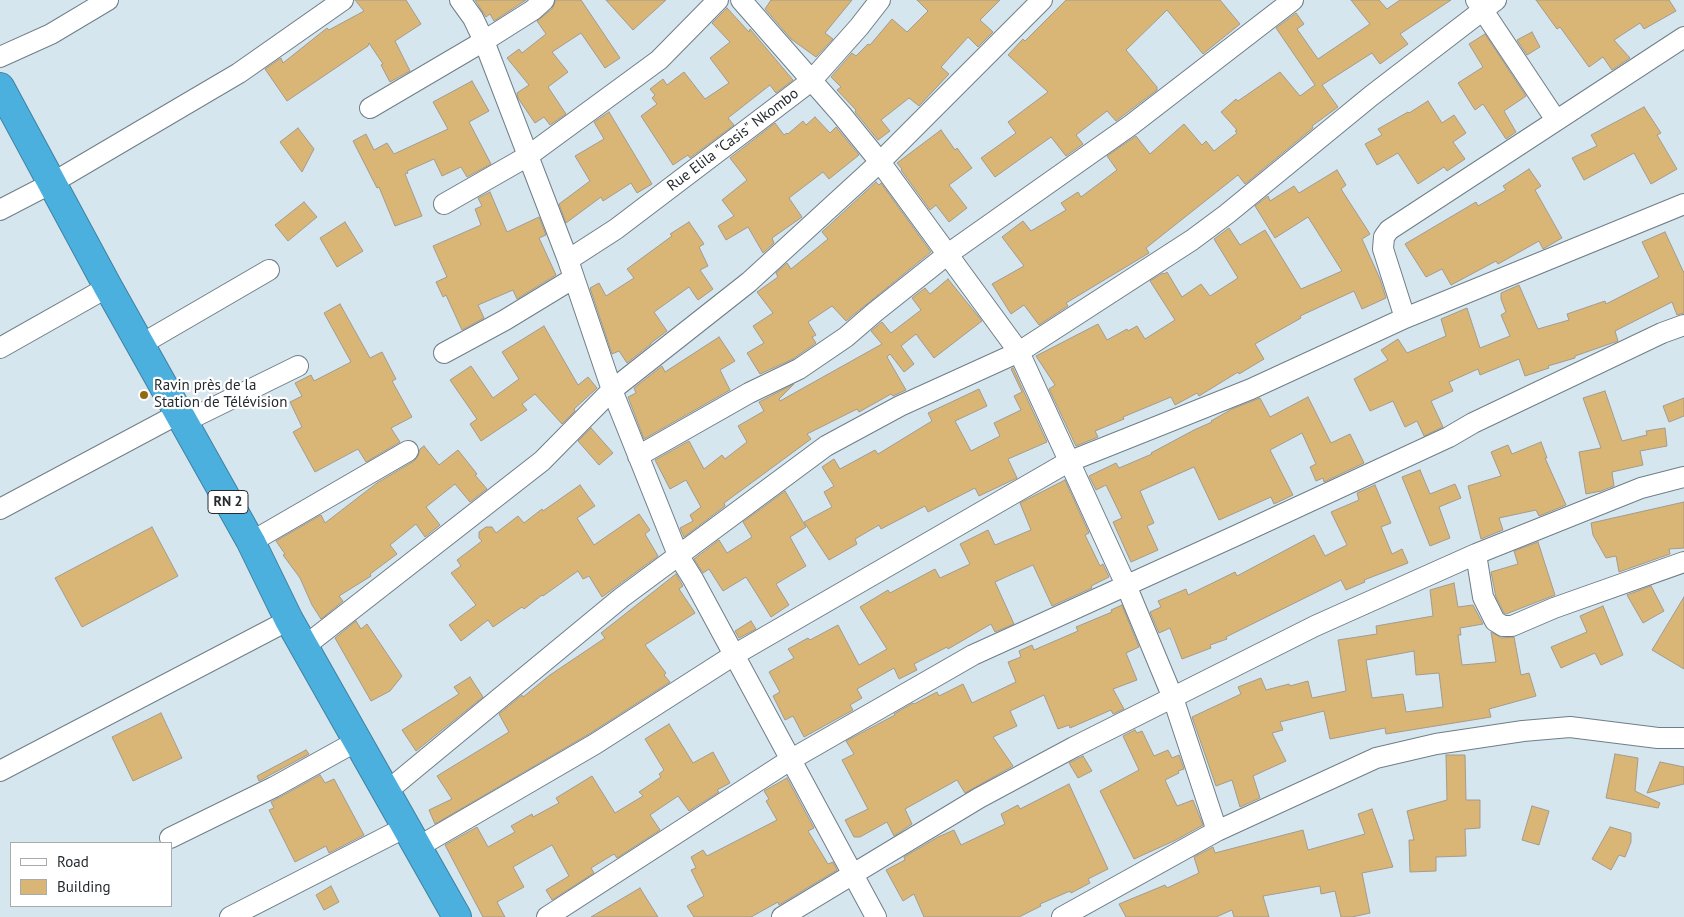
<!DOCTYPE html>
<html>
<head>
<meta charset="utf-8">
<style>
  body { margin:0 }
  #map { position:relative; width:1684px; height:917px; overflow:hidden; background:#d5e6ef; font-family:"PT Sans",sans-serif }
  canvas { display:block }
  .legend { position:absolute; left:10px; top:842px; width:162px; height:65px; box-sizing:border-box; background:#fff; border:1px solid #a8aaac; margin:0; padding:6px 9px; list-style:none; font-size:15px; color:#252b2f }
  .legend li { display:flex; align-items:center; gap:10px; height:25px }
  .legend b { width:25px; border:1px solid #a8aaac }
</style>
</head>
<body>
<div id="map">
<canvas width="1684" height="917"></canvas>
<ul class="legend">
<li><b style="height:6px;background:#fff"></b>Road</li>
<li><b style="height:14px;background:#d9b576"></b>Building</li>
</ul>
</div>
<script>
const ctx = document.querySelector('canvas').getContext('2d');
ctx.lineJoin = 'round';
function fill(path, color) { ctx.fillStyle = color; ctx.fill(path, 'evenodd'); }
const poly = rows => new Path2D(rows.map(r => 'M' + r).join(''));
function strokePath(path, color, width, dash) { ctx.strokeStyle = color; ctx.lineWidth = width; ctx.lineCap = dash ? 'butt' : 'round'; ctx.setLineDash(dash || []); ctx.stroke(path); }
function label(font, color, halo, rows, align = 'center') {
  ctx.font = font + ' "PT Sans",sans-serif'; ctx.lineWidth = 4.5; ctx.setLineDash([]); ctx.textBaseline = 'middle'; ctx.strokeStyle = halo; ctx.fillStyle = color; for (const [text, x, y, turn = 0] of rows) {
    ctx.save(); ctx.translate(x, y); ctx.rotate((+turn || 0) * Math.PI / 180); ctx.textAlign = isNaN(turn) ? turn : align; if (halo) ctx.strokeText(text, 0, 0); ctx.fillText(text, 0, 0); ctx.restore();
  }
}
const building = poly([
  [355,0,406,0,421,24,395,41,410,71,390,82,381,65,383,64,369,43,368,46,287,101,265,69,281,58,283,63,327,28,329,30,364,11,355,0],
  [475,0,526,0,494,21,490,14,486,17,475,0],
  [556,0,581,0,620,58,605,68,581,33,552,52,568,72,548,87,566,114,550,125,544,117,535,123,518,98,517,93,529,85,507,58,519,49,522,53,546,34,537,21,552,9,556,0],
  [606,0,666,0,633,30,606,0],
  [771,0,852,0,825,33,833,39,816,57,791,39,765,9,771,0],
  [917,0,1000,0,980,20,993,32,978,47,968,37,941,67,949,74,919,106,909,98,881,120,890,131,878,140,855,112,856,110,837,90,841,87,831,77,852,53,856,56,868,44,870,45,892,19,907,32,928,11,917,0],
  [1066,0,1220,0,1240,24,1203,54,1167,10,1126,50,1157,87,1157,90,1116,121,1107,111,1076,135,1083,144,1066,156,1051,137,995,177,981,158,1016,133,1008,122,1048,92,1008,55,1023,39,1025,41,1066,0],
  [1351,0,1379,0,1387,9,1400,0,1451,0,1400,34,1408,44,1380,64,1372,53,1322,85,1338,107,1312,126,1313,128,1245,184,1238,175,1146,248,1149,253,1066,303,1068,306,1039,325,1024,305,1011,314,992,284,1024,266,1002,237,1023,221,1031,231,1066,210,1061,203,1078,192,1081,197,1117,170,1107,156,1136,136,1150,154,1184,124,1202,145,1206,141,1214,151,1237,133,1235,131,1237,130,1221,112,1236,99,1238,101,1280,72,1300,96,1315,85,1276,28,1296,13,1304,24,1297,29,1318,59,1370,24,1351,0],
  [1536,0,1669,0,1676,11,1644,29,1640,23,1614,40,1630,58,1612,70,1603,57,1589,67,1560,27,1557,29,1536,0],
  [727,8,749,32,750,29,793,80,776,93,770,85,728,118,734,125,690,158,688,155,673,165,641,116,657,104,652,98,655,95,650,89,663,79,667,85,684,72,705,99,729,83,710,58,730,42,712,23,727,8],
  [1532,32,1540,47,1527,55,1517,40,1532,32],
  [1485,34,1526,96,1504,111,1516,132,1506,139,1483,104,1475,110,1458,83,1483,67,1469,44,1485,34],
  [472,81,489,111,469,122,491,164,467,177,461,167,442,176,434,159,407,171,408,173,405,174,422,216,395,226,379,187,377,188,353,141,366,134,374,150,387,143,394,154,448,129,433,102,472,81],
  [1428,101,1442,123,1454,115,1466,133,1453,142,1465,159,1447,171,1444,167,1418,184,1398,153,1377,165,1365,144,1382,135,1378,129,1408,112,1409,113,1428,101],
  [1644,107,1661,133,1657,135,1677,169,1651,184,1634,153,1584,180,1572,158,1597,146,1591,135,1644,107],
  [609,112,652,184,637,193,631,183,603,201,601,197,566,223,559,204,590,181,575,156,604,139,594,122,609,112],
  [815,117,830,133,836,127,859,155,829,179,823,172,789,198,802,217,772,238,774,243,763,253,748,227,726,240,718,226,734,216,722,200,747,180,730,158,775,123,784,135,787,133,788,134,803,121,806,125,815,117],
  [298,128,314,149,302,172,280,142,298,128],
  [941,130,955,150,957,148,972,168,949,185,967,208,949,222,936,205,930,210,901,170,902,169,897,163,941,130],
  [1529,169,1541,186,1535,190,1562,238,1543,249,1539,241,1498,264,1496,261,1451,285,1442,269,1426,277,1405,244,1476,202,1478,206,1506,190,1503,186,1529,169],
  [1337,170,1346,185,1341,189,1370,234,1362,239,1380,279,1386,298,1362,309,1354,291,1300,316,1301,318,1255,344,1264,359,1239,374,1238,372,1199,396,1197,393,1175,405,1171,397,1123,417,1124,419,1095,431,1098,437,1076,446,1049,389,1055,385,1036,356,1098,324,1107,340,1127,329,1128,331,1137,326,1145,339,1175,320,1150,281,1163,273,1164,274,1167,272,1182,297,1201,284,1210,296,1238,278,1214,239,1229,228,1240,245,1265,230,1301,289,1342,271,1308,217,1275,238,1255,206,1268,196,1270,201,1294,186,1299,193,1337,170],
  [876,182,879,185,881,183,931,252,846,321,832,306,808,322,816,335,812,337,816,343,793,359,760,374,747,353,764,343,753,326,773,313,757,292,778,277,776,273,787,263,791,269,828,239,822,232,876,182],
  [490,192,507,232,539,217,546,235,539,238,556,275,517,299,513,290,478,305,484,318,462,330,446,295,443,297,436,282,447,277,433,246,481,225,475,209,482,206,478,198,490,192],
  [304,202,317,217,288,241,275,225,304,202],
  [345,222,363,251,337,267,320,238,345,222],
  [689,222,704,244,699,247,708,266,700,270,713,289,698,300,689,287,654,312,667,331,651,343,651,344,627,363,619,351,612,354,590,288,599,283,606,296,634,278,627,269,672,236,670,234,689,222],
  [1665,232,1684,273,1684,313,1677,315,1672,302,1615,331,1618,341,1575,356,1575,358,1548,366,1549,368,1525,376,1519,359,1480,375,1478,369,1449,382,1453,391,1431,401,1443,427,1424,436,1417,421,1405,427,1393,401,1370,411,1354,379,1388,360,1381,350,1398,339,1407,353,1446,336,1441,319,1467,308,1480,348,1510,336,1501,315,1506,312,1501,299,1501,293,1519,285,1538,329,1569,320,1567,314,1605,301,1606,304,1659,277,1642,242,1665,232],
  [948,279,982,321,934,358,916,334,901,346,914,364,904,372,890,354,887,357,906,390,893,396,891,394,859,412,857,409,807,434,811,439,724,503,725,506,684,537,680,528,693,521,690,515,701,507,686,480,670,489,655,460,689,441,704,469,722,455,725,459,747,442,738,426,764,411,759,402,794,384,779,399,780,401,882,344,871,331,882,322,891,333,921,310,912,298,925,288,930,294,948,279],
  [340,304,370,358,382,352,396,379,392,381,412,417,391,428,400,442,366,462,358,449,315,472,293,432,302,427,290,402,302,396,295,383,311,375,314,381,351,362,324,313,340,304],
  [544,326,578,385,588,377,597,388,574,409,575,411,562,424,535,394,522,404,527,410,481,441,470,424,477,419,450,380,471,366,493,398,519,379,502,352,544,326],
  [719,337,735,361,720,370,730,390,644,439,628,397,636,393,634,388,662,366,665,372,719,337],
  [1013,368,1047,442,1008,459,1017,478,979,496,975,488,928,512,925,506,881,529,879,525,855,539,857,544,829,560,804,522,832,507,824,492,834,486,822,467,834,459,840,469,875,450,878,454,932,421,928,413,979,389,987,406,955,421,971,451,1000,436,994,423,1021,410,1014,396,1022,392,1011,369,1013,368],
  [1605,391,1622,441,1647,435,1646,431,1665,428,1667,446,1640,451,1643,465,1612,472,1614,486,1601,491,1586,494,1579,452,1601,448,1583,398,1605,391],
  [1308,397,1331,443,1350,434,1364,463,1324,482,1323,478,1316,481,1310,467,1316,464,1302,433,1270,450,1293,495,1274,504,1271,497,1219,520,1194,467,1140,491,1154,523,1147,526,1158,550,1131,562,1113,522,1122,518,1106,485,1096,490,1089,476,1116,463,1119,468,1152,454,1151,453,1194,430,1212,422,1211,421,1232,409,1260,398,1270,417,1308,397],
  [1684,398,1684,416,1669,422,1663,406,1684,398],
  [591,428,613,453,599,465,578,441,591,428],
  [1541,442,1547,458,1545,458,1566,505,1539,516,1536,510,1499,518,1503,530,1481,539,1468,486,1501,476,1491,452,1508,445,1512,454,1541,442],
  [424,446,439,465,458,450,477,474,475,475,487,489,470,502,455,484,426,507,440,525,425,537,416,524,390,545,397,554,370,574,371,576,339,596,343,601,321,619,312,605,300,578,283,555,285,554,276,541,321,515,325,523,377,483,414,461,418,456,420,449,424,446],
  [1420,470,1430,494,1455,484,1461,498,1439,507,1450,538,1430,546,1402,477,1420,470],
  [1065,480,1089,533,1085,535,1100,566,1103,564,1109,577,1091,586,1092,588,1052,606,1033,565,1008,576,995,582,1014,624,995,632,991,624,948,649,947,647,914,664,917,670,899,679,894,668,857,689,862,698,850,705,853,710,804,737,793,716,785,720,773,696,780,692,769,672,794,658,788,649,808,638,810,640,838,625,859,665,887,649,860,607,888,590,890,593,935,569,940,578,970,564,960,544,988,530,995,545,1031,530,1020,503,1065,480],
  [580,485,595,506,577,518,594,545,639,514,650,530,645,534,658,556,602,597,589,576,583,579,578,571,543,596,542,595,524,609,522,607,493,627,488,620,461,641,449,625,476,605,451,573,461,566,457,560,482,541,479,538,479,532,486,527,492,527,496,533,518,516,524,523,542,509,543,511,580,485],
  [1375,485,1391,523,1381,527,1392,554,1402,549,1408,563,1364,580,1365,582,1346,590,1341,580,1226,637,1227,639,1210,645,1211,648,1182,659,1170,628,1159,633,1150,612,1161,607,1158,601,1186,589,1188,595,1235,572,1237,576,1314,535,1325,556,1347,545,1331,512,1359,500,1357,493,1375,485],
  [785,491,806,527,790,537,806,566,776,584,789,605,771,617,746,577,723,591,709,569,703,573,694,559,719,540,727,553,752,537,743,522,785,491],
  [1684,502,1684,548,1669,549,1670,554,1619,572,1616,556,1606,558,1593,535,1591,523,1684,502],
  [152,527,178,576,82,627,55,578,152,527],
  [1538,542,1555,595,1506,614,1504,613,1496,597,1491,572,1518,564,1514,551,1538,542],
  [676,574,683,586,679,589,695,613,645,645,666,673,664,675,670,682,589,734,435,824,429,810,452,799,437,776,509,732,499,714,522,695,523,697,550,675,605,638,601,633,676,574],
  [1454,583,1458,607,1473,605,1483,624,1460,628,1461,635,1458,635,1462,665,1496,662,1491,632,1502,638,1514,637,1521,675,1529,673,1536,696,1489,709,1491,717,1386,734,1385,728,1330,739,1324,711,1280,722,1283,730,1272,733,1286,761,1253,776,1260,798,1240,807,1232,780,1216,786,1192,717,1241,694,1238,687,1261,678,1266,690,1289,684,1290,686,1308,681,1312,698,1346,691,1338,640,1377,634,1376,626,1433,616,1430,590,1454,583],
  [1414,651,1416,675,1439,673,1443,707,1406,712,1403,694,1372,698,1366,660,1414,651],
  [1651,586,1664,611,1643,623,1627,595,1651,586],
  [1684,597,1684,669,1652,650,1684,597],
  [1122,605,1139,647,1126,653,1137,680,1113,689,1124,709,1113,714,1111,710,1070,728,1069,725,1058,729,1044,695,1010,711,1017,726,993,737,1013,766,965,793,957,780,905,809,912,824,894,836,887,822,860,837,854,837,845,820,868,809,842,760,854,754,846,741,895,715,894,714,913,703,914,704,937,692,939,696,963,684,972,703,1016,682,1008,662,1021,657,1019,651,1032,645,1034,650,1078,631,1076,627,1112,612,1111,610,1122,605],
  [1603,606,1623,655,1601,665,1595,653,1561,668,1551,647,1587,632,1580,616,1603,606],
  [356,621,361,629,367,624,402,676,390,691,371,701,335,638,356,621],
  [751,621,756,629,739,638,735,631,751,621],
  [470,677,483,697,416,751,402,730,459,694,454,687,470,677],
  [161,713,182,758,133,781,112,737,161,713],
  [669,724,693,763,713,752,730,783,717,790,719,792,689,811,678,796,650,815,660,830,617,858,614,854,591,868,594,873,552,900,546,890,569,876,552,845,513,867,524,887,497,902,505,917,483,917,445,845,477,827,488,847,515,832,511,826,532,814,533,817,559,803,556,798,592,776,615,813,643,796,639,792,661,777,659,774,664,770,645,739,669,724],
  [1135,730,1137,733,1142,731,1154,756,1168,750,1172,758,1179,755,1184,769,1178,771,1179,773,1165,780,1177,806,1193,800,1203,825,1176,840,1134,859,1100,791,1139,770,1123,736,1135,730],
  [306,750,309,754,259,781,257,776,306,750],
  [1615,754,1638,758,1635,791,1660,803,1658,808,1606,798,1615,754],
  [1446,755,1465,755,1466,800,1480,800,1480,828,1465,829,1466,856,1436,857,1436,871,1410,872,1409,840,1414,840,1407,811,1447,800,1446,755],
  [1083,756,1092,771,1078,778,1069,763,1083,756],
  [1660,762,1684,767,1684,784,1647,793,1660,762],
  [320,775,325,783,334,779,364,835,329,853,326,846,295,862,269,810,274,808,271,802,320,775],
  [787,778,814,828,808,831,828,864,833,862,837,870,779,905,778,902,751,917,694,917,687,906,704,896,691,870,696,868,691,857,703,850,707,856,777,820,766,801,769,799,764,791,787,778],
  [1069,784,1108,869,1088,879,1090,883,1071,893,1070,891,1040,904,1041,906,1019,917,924,917,914,894,903,901,886,870,905,860,904,857,938,837,954,830,961,845,1005,824,1001,814,1018,805,1020,809,1069,784],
  [1532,806,1549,811,1539,845,1522,840,1532,806],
  [1372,809,1393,867,1362,873,1370,913,1352,917,1341,917,1335,891,1321,894,1320,886,1263,896,1269,917,1234,917,1232,910,1216,917,1126,917,1119,904,1165,885,1167,888,1199,873,1194,857,1213,847,1215,853,1303,830,1308,850,1365,834,1358,814,1372,809],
  [1610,827,1631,833,1631,842,1625,857,1619,855,1611,870,1592,859,1610,827],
  [331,886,339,902,324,910,316,895,331,886],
  [640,888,658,917,591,917,640,888]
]);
const minor = poly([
  [460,0,473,18,484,41,568,260,612,390,678,555,693,579,876,917],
  [741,0,841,114,880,162,1019,352,1126,585,1173,698,1217,831],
  [1476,0,1556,120],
  [0,57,51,34,108,0],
  [370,108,484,41,533,10,544,0],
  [444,204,528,156,659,60,718,0],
  [0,210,52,183,239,73,343,0],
  [568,260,616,229,811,81,859,27,880,0],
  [1405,318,1383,249,1384,237,1389,230,1684,37],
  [140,345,269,270],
  [0,348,108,287],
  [444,353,505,320,574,278],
  [184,422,298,366],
  [638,456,749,393,799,369,846,337,875,312,948,254,1131,125,1293,0],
  [0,509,180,413],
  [251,542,408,451],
  [1476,554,1483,597,1495,621,1503,626,1512,626,1554,608,1684,562],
  [305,646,542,461,612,390,749,282,880,162,1042,0],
  [0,771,289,620],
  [386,792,621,598,826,446,900,406,1019,352,1192,240,1227,214,1371,96,1496,0],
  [170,838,274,787,357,741],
  [418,847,595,744,734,655,1068,462,1251,389,1405,318,1684,204],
  [230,917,406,827],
  [547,917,790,760,973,655,1233,537,1449,437,1473,423,1662,333,1684,325],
  [782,917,979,798,1074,747,1315,626,1476,554,1641,488,1684,477],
  [1062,917,1217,831,1376,758,1436,744,1523,731,1570,727,1658,738,1684,738]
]);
const highway = poly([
  [0,87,108,287,251,542,289,620,457,917]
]);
const markers = [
  [144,395,5,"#926a12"]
];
const shields = [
  [228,502,40]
];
const shieldNames = [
  ["RN 2",228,502]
];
const streetNames = [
  ["Rue Elila \"Casis\" Nkombo",733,140,-37]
];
const poiNames = [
  ["Ravin près de la",154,386],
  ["Station de Télévision",154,403]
];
fill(building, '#d9b576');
strokePath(building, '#a39b8d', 1);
strokePath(minor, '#6f7e87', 22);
strokePath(highway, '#3e81a1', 30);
strokePath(minor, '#fff', 20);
strokePath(highway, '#4cb0de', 28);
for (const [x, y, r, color] of markers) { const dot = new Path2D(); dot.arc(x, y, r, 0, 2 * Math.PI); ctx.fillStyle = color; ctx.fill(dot); strokePath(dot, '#fff', 2); }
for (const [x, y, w] of shields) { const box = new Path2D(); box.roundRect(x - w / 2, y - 11.5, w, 23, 4); ctx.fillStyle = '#fff'; ctx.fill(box); strokePath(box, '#252b2f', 1); }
label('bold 14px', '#252b2f', null, shieldNames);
label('15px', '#252b2f', '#fff', streetNames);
label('15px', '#252b2f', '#fff', poiNames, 'left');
</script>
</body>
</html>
